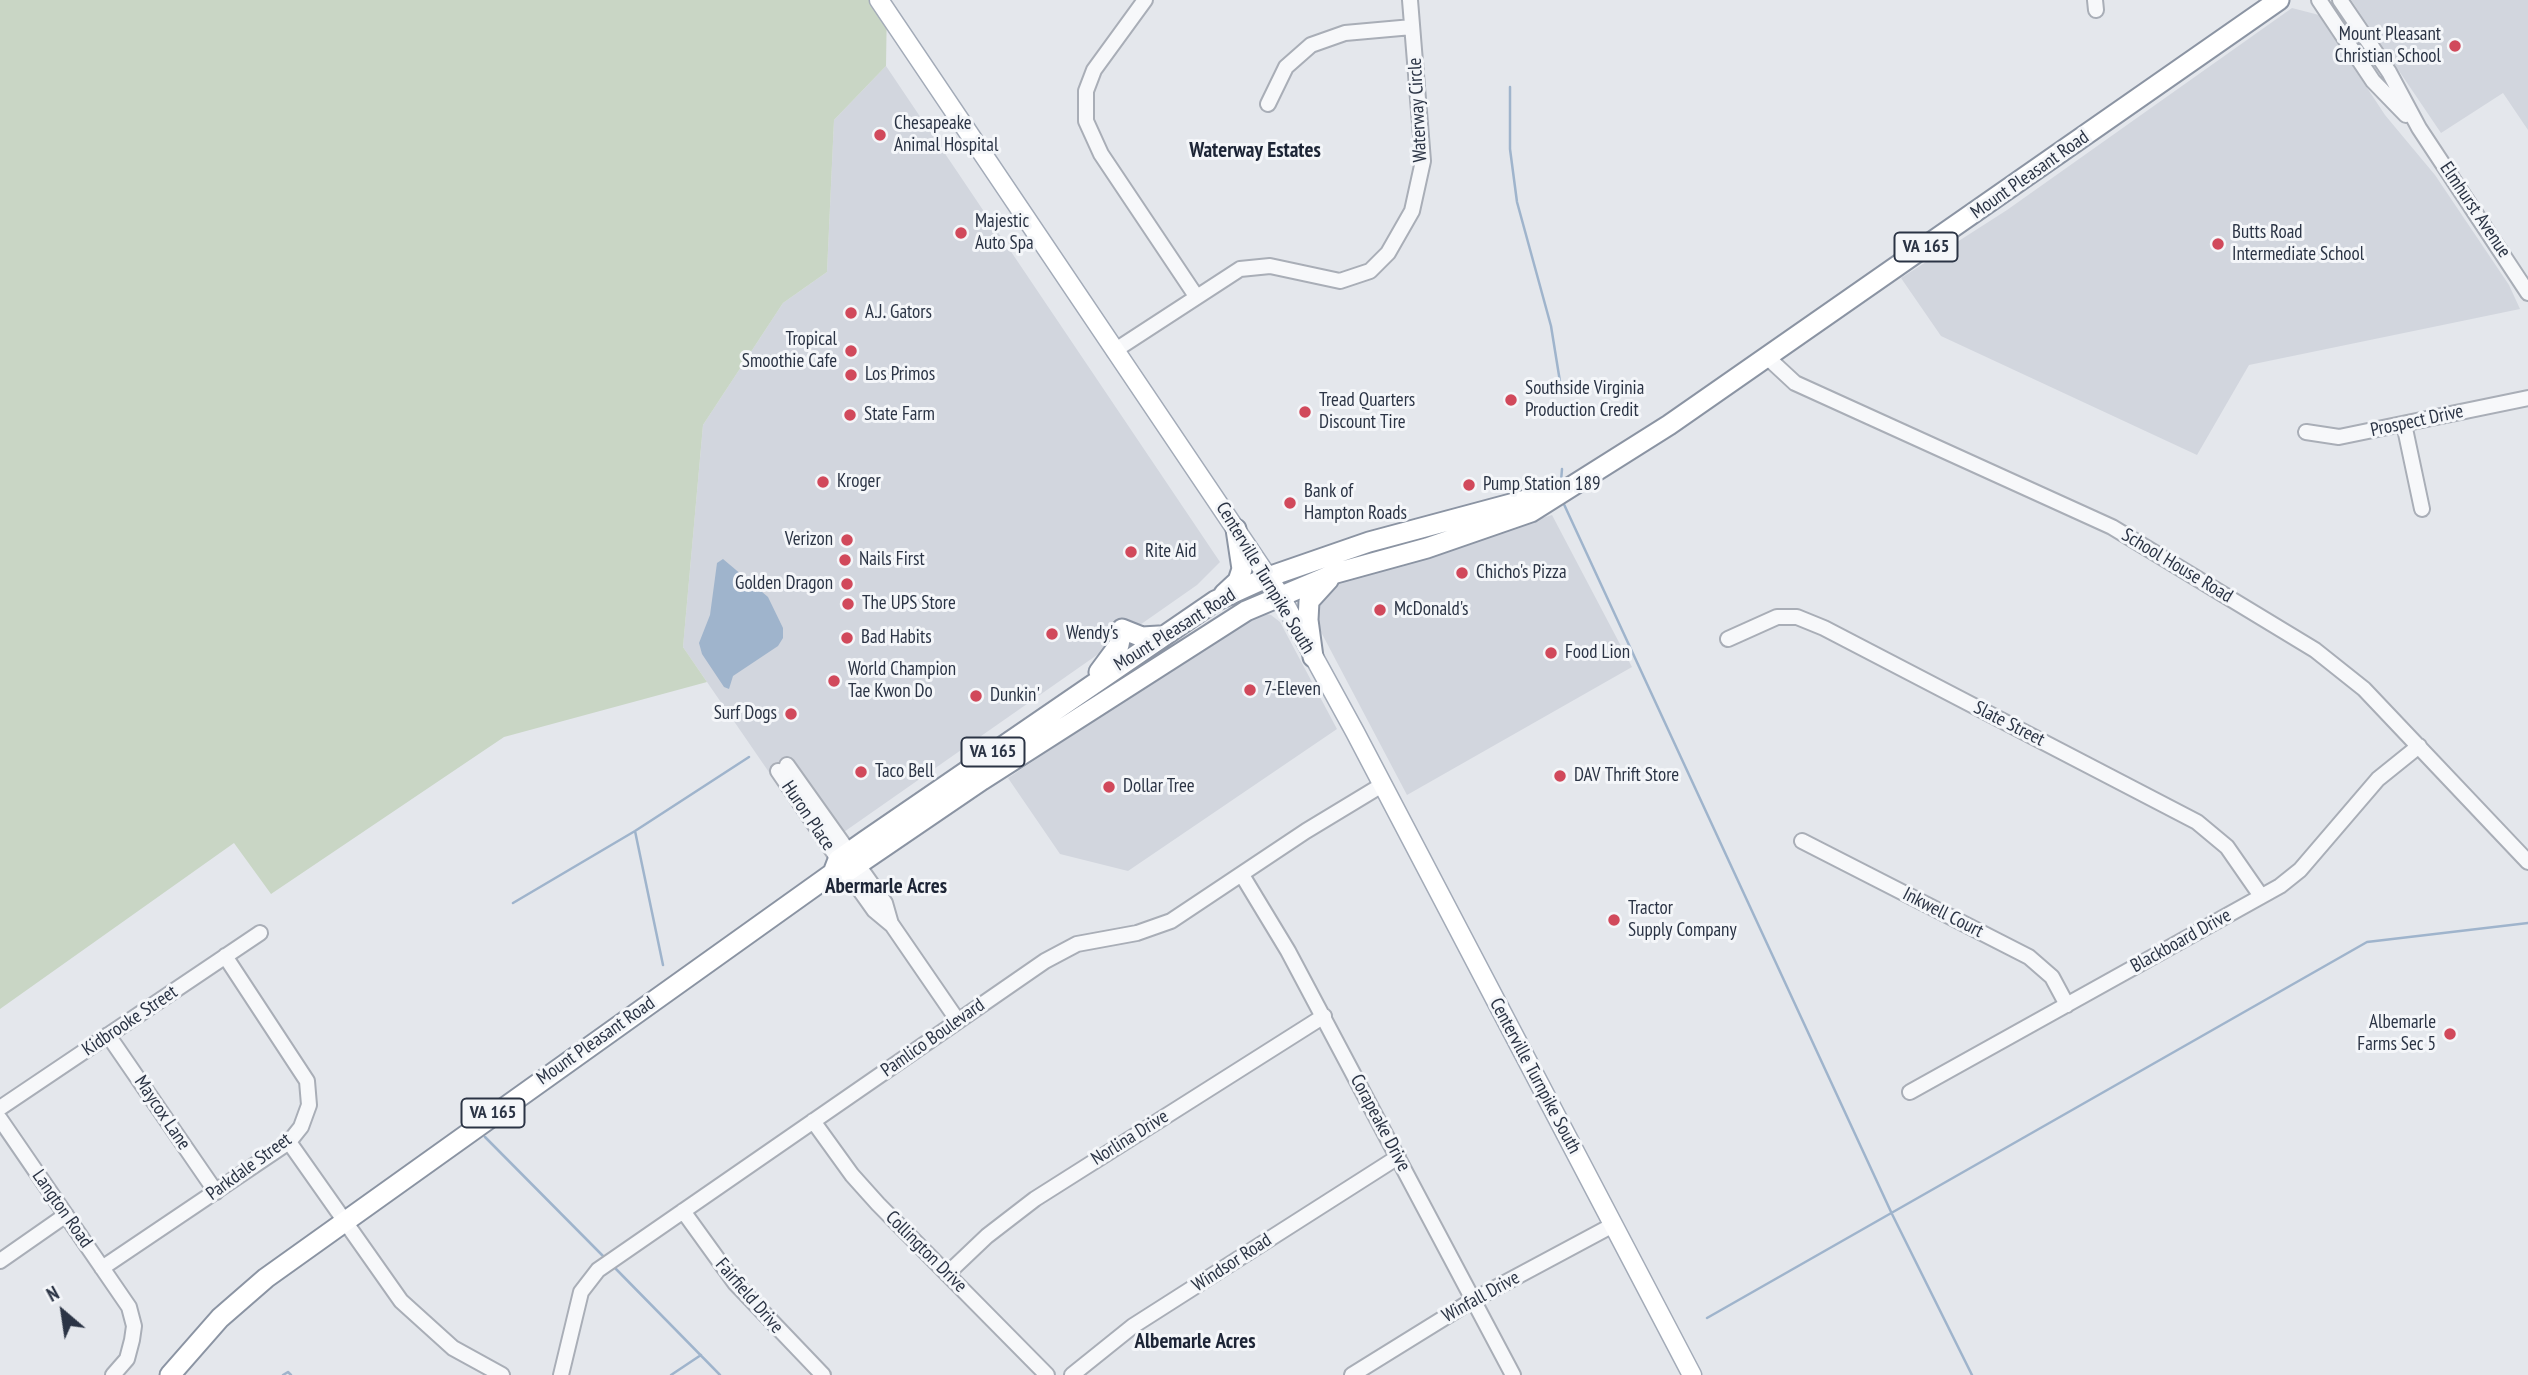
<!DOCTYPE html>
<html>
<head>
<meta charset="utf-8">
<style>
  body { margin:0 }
  #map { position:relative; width:2528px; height:1375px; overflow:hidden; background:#e4e7ec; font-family:"PT Sans Narrow",sans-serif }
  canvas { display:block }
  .north { position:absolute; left:28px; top:1277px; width:70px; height:70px; -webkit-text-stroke:5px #f4f6f9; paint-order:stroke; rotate:331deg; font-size:19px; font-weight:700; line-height:28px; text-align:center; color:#2b3445 }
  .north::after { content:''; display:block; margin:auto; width:24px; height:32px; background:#2b3445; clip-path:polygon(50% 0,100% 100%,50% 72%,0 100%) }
</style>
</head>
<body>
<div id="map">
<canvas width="2528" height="1375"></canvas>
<div class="north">N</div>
</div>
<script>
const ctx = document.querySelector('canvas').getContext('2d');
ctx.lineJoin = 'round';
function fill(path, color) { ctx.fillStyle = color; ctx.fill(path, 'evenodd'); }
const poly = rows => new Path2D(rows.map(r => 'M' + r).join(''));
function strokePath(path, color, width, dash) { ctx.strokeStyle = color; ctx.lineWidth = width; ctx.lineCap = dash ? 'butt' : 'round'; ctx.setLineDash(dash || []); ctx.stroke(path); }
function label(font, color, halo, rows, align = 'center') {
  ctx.font = font + ' "PT Sans Narrow",sans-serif'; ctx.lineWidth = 6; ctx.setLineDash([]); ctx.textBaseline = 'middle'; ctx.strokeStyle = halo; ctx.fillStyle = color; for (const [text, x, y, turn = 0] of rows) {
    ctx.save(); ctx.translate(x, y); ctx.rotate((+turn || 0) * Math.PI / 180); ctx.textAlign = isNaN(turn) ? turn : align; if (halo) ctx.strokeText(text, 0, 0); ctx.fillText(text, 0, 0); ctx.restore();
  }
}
const built = poly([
  [2351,0,2528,0,2528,130,2503,93,2441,133],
  [2292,8,2319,15,2385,115,2435,175,2509,285,2520,309,2249,365,2197,455,1941,336,1901,278,2007,210],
  [886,66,1220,562,1197,585,821,848,683,647,703,425,783,303,827,272,834,120],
  [1552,515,1632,667,1407,795,1311,613,1328,584],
  [1261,613,1271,615,1280,622,1337,729,1128,871,1060,854,1008,778,1246,619]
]);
const green = poly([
  [0,0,887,0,886,66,834,120,827,272,783,303,703,425,683,647,707,682,504,737,271,894,234,843,0,1009]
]);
const water = poly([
  [723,559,768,597,783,628,783,638,778,646,733,676,729,689,724,687,702,654,699,643,710,615,717,563]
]);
const stream = poly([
  [1510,87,1510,149,1517,202,1551,326,1562,394],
  [1561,481,1562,469],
  [1562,500,1892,1214,1972,1375],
  [635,831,663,965],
  [513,903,635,831,749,757],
  [485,1137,603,1256],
  [615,1268,720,1375],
  [1707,1318,2367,942,2528,923],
  [283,1375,288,1372,291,1375],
  [671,1375,701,1355]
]);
const minor = poly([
  [1145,0,1094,70,1086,91,1086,121,1101,154,1196,296],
  [2095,0,2096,10],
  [2319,0,2373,81,2406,115],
  [2340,0,2389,72,2419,128,2528,293],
  [1268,104,1286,67,1311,45,1345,33,1412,27],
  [1114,351,1240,269,1270,266,1340,281,1370,271,1388,253,1412,211,1423,161,1410,0],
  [1767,357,1795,383,2112,527,2315,650,2364,689,2528,862],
  [2404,424,2422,509],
  [2306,432,2339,437,2528,398],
  [1728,639,1777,617,1797,617,1824,628,2197,822,2227,847,2261,896],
  [787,765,885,903,891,924],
  [778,771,847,872,874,910,892,925,958,1021],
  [1802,841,2029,957,2052,977,2067,1005],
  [1242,875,1288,951,1513,1375],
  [108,1035,216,1192],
  [1910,1092,2280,886,2300,870,2378,779,2419,746],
  [0,1108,260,933],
  [0,1119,129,1307,134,1326,132,1340,127,1359,113,1375],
  [813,1121,852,1175,878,1204,1047,1375],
  [289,1142,401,1301,453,1348,502,1375],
  [683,1211,735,1283,823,1375],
  [0,1261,66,1215],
  [102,1268,289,1142,301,1127,309,1105,307,1081,225,956],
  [947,1274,987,1236,1035,1199,1324,1016],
  [561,1375,581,1292,598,1270,1045,961,1077,944,1137,933,1171,921,1306,831,1382,785],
  [1072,1375,1133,1326,1398,1157],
  [1352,1375,1473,1300,1613,1225]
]);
const major = poly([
  [879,0,1280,595,1355,732,1692,1375]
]);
const highway = poly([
  [1224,594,1238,581,1242,569,1236,529],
  [1313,657,1308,620,1309,601,1329,579],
  [1099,672,1119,645,1122,629,1142,637,1159,636],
  [833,873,838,860,865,841,1215,601,1268,577,1369,542,1548,494],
  [170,1375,220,1318,266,1278,833,873,847,872,982,780,1246,611,1336,573,1427,548,1531,512,1669,425,2279,0]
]);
const markers = [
  [2455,46,7,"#d1495b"],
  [880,135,7,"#d1495b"],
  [961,233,7,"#d1495b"],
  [2218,244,7,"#d1495b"],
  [851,313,7,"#d1495b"],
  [851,351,7,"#d1495b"],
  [851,375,7,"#d1495b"],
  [1511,400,7,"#d1495b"],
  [1305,412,7,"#d1495b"],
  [850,415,7,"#d1495b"],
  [823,482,7,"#d1495b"],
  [1469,485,7,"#d1495b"],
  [1290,503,7,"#d1495b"],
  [847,540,7,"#d1495b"],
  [1131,552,7,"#d1495b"],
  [845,560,7,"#d1495b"],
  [1462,573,7,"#d1495b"],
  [847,584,7,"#d1495b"],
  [848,604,7,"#d1495b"],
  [1380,610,7,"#d1495b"],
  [1052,634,7,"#d1495b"],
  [847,638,7,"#d1495b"],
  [1551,653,7,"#d1495b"],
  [834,681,7,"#d1495b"],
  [1250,690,7,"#d1495b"],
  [976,696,7,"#d1495b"],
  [791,714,7,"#d1495b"],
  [861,772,7,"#d1495b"],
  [1560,776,7,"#d1495b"],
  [1109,787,7,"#d1495b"],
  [1614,920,7,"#d1495b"],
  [2450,1034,7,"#d1495b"]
];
const shields = [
  [1926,247,63],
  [993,752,63],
  [493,1113,63]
];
const shieldNames = [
  ["VA 165",1926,247],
  ["VA 165",993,752],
  ["VA 165",493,1113]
];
const poiNames = [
  ["Mount Pleasant",2441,35,"right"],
  ["Christian School",2441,57,"right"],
  ["Chesapeake",894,124],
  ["Animal Hospital",894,146],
  ["Majestic",975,222],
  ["Auto Spa",975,244],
  ["Butts Road",2232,233],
  ["Intermediate School",2232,255],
  ["A.J. Gators",865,313],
  ["Tropical",837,340,"right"],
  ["Smoothie Cafe",837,362,"right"],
  ["Los Primos",865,375],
  ["Southside Virginia",1525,389],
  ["Production Credit",1525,411],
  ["Tread Quarters",1319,401],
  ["Discount Tire",1319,423],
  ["State Farm",864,415],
  ["Kroger",837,482],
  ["Pump Station 189",1483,485],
  ["Bank of",1304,492],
  ["Hampton Roads",1304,514],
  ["Verizon",833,540,"right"],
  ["Rite Aid",1145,552],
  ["Nails First",859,560],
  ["Chicho's Pizza",1476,573],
  ["Golden Dragon",833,584,"right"],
  ["The UPS Store",862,604],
  ["McDonald's",1394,610],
  ["Wendy's",1066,634],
  ["Bad Habits",861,638],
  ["Food Lion",1565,653],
  ["World Champion",848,670],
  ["Tae Kwon Do",848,692],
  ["7-Eleven",1264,690],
  ["Dunkin'",990,696],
  ["Surf Dogs",777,714,"right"],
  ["Taco Bell",875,772],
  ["DAV Thrift Store",1574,776],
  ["Dollar Tree",1123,787],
  ["Tractor",1628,909],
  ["Supply Company",1628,931],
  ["Albemarle",2436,1023,"right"],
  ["Farms Sec 5",2436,1045,"right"]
];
const streetNames = [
  ["Waterway Circle",1418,110,-93],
  ["Mount Pleasant Road",2030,175,-35],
  ["Elmhurst Avenue",2475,210,56],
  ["Prospect Drive",2417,421,-12],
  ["School House Road",2177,566,31],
  ["Centerville Turnpike South",1265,578,59],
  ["Mount Pleasant Road",1175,630,-32],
  ["Slate Street",2009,724,27],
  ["Huron Place",808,816,56],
  ["Inkwell Court",1943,913,27],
  ["Blackboard Drive",2181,941,-29],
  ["Kidbrooke Street",130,1021,-34],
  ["Pamlico Boulevard",933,1038,-35],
  ["Mount Pleasant Road",596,1041,-35],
  ["Centerville Turnpike South",1535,1076,62],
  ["Maycox Lane",162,1113,56],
  ["Corapeake Drive",1380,1123,62],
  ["Norlina Drive",1130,1138,-32],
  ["Parkdale Street",249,1167,-36],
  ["Langton Road",62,1209,55],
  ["Collington Drive",926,1252,45],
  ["Windsor Road",1232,1263,-33],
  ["Fairfield Drive",749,1296,49],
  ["Winfall Drive",1481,1297,-29]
];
const neighbourhoodNames = [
  ["Waterway Estates",1255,151],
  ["Abermarle Acres",886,887],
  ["Albemarle Acres",1195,1342]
];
fill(built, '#d2d6de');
fill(green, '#c9d6c5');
fill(water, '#9fb4cc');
strokePath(stream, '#9fb4cc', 2.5);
strokePath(minor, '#a9aeb7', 18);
strokePath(major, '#a3abb8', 21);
strokePath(highway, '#8b94a3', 23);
strokePath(minor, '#f7f8fa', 14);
strokePath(major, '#fff', 18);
strokePath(highway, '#fff', 19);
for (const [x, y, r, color] of markers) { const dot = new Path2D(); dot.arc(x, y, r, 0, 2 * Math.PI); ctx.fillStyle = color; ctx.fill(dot); strokePath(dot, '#f4f6f9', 2.5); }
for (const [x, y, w] of shields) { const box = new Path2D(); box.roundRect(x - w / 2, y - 14.5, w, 29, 5); ctx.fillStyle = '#f4f6f9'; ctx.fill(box); strokePath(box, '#2b3445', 2); }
label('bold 18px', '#2b3445', null, shieldNames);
label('19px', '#2b3445', '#f4f6f9', poiNames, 'left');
label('19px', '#2b3445', '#f4f6f9', streetNames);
label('bold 21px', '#1d2536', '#f4f6f9', neighbourhoodNames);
</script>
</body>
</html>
